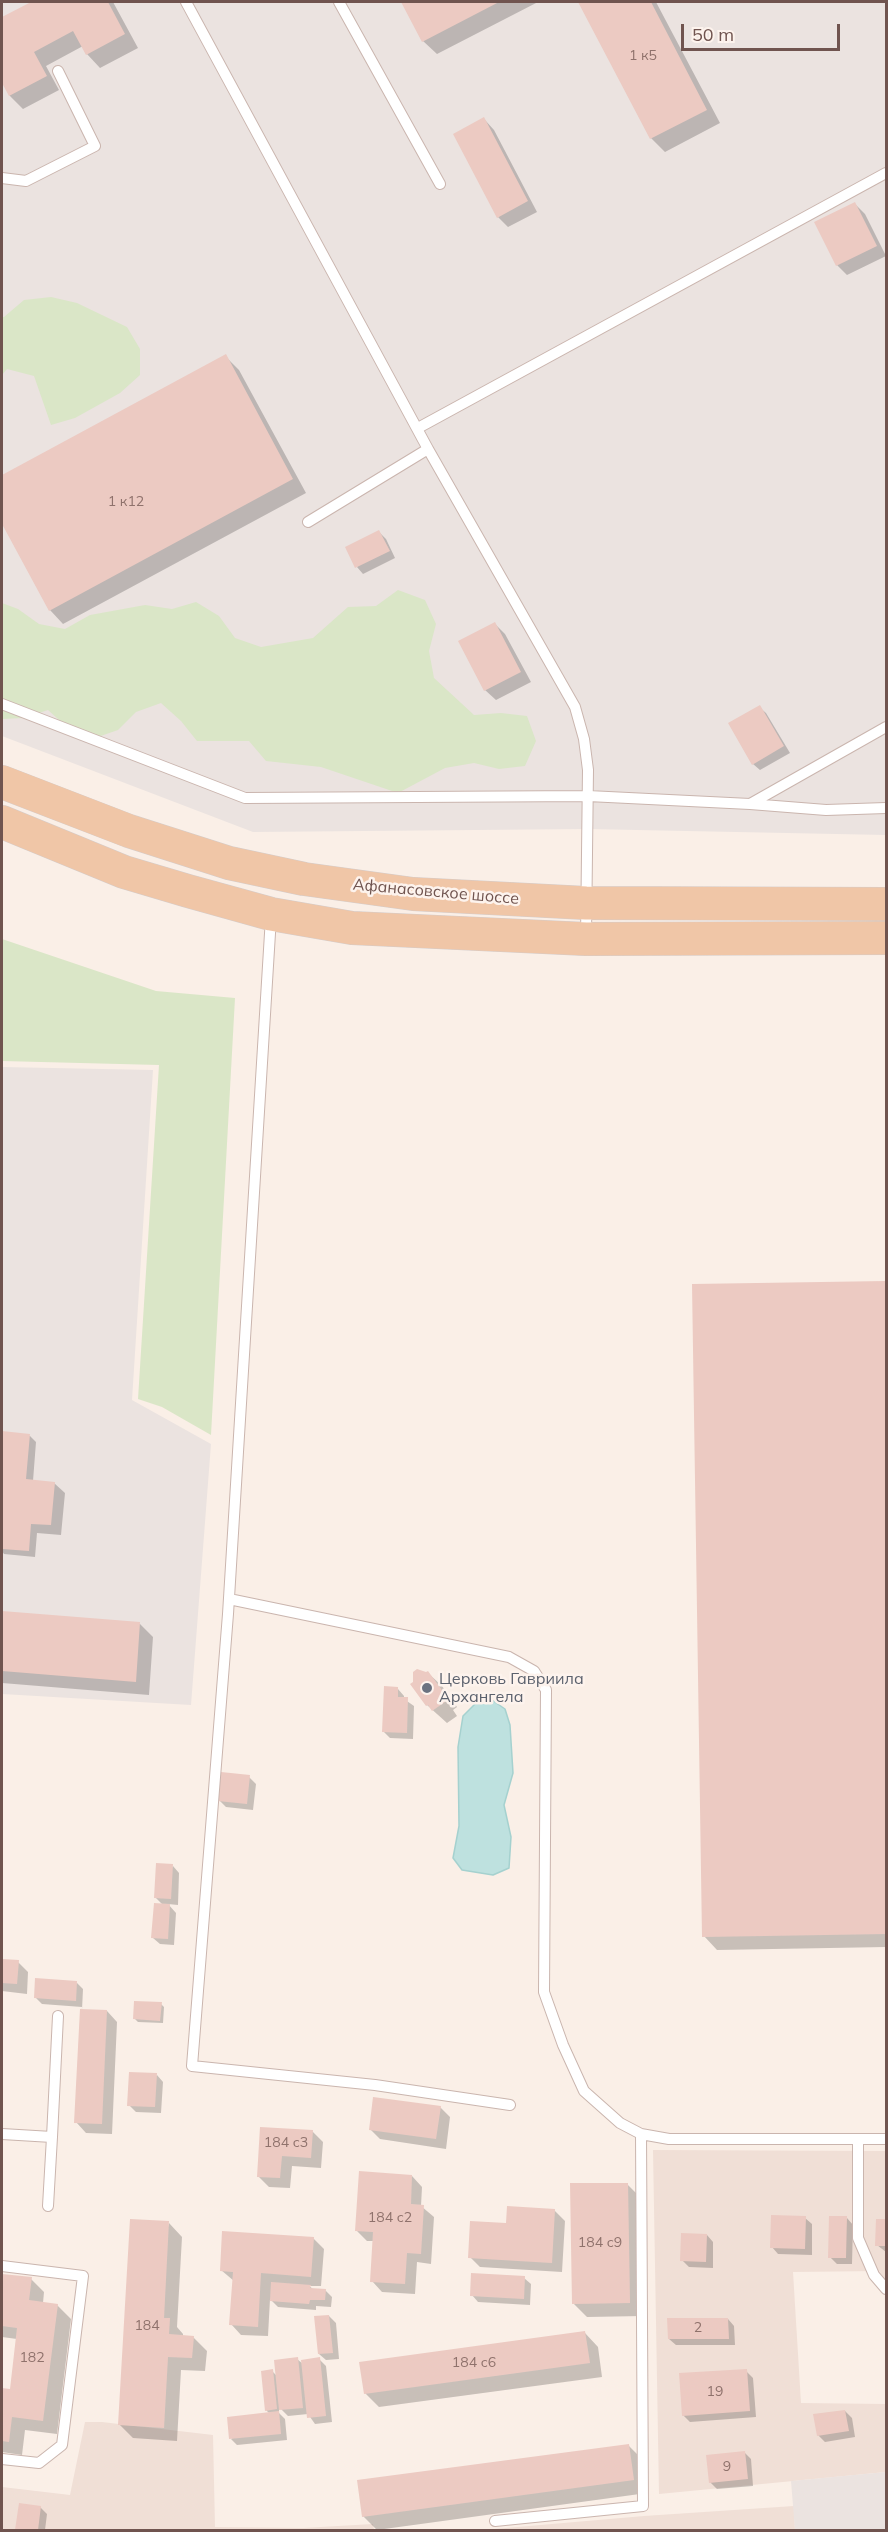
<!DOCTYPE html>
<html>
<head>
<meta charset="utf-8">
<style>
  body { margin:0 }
  #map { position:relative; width:888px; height:2532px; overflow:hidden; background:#faefe7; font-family:Mulish,sans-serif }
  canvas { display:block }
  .frame { position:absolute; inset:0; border:3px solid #70544f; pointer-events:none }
  .scale { position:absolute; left:681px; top:24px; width:159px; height:27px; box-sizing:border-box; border:3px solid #70544f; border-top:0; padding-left:8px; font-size:18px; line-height:21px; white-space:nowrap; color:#70544f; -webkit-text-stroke:4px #fdf3ed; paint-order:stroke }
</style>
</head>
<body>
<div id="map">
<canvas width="888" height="2532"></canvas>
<div class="frame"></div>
<div class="scale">50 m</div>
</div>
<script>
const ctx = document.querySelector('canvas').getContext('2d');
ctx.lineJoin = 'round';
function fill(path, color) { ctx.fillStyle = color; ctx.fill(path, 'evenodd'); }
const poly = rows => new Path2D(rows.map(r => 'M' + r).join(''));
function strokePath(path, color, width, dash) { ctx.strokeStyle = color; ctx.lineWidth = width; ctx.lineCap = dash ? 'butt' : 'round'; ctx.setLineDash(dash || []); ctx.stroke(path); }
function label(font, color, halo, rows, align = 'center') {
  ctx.font = font + ' Mulish,sans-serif'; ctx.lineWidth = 5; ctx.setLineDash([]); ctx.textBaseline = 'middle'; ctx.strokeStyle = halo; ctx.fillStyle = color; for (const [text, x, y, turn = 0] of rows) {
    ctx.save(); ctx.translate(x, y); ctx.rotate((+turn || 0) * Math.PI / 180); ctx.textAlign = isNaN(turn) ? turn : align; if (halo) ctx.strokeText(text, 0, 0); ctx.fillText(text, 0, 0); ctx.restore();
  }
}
const residential = poly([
  [653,2150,886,2151,886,2280,879,2271,793,2272,801,2403,886,2404,886,2472,659,2494],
  [85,2422,102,2422,213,2435,215,2527,303,2528,373,2524,374,2530,2,2530,2,2487,70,2495],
  [794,2506,795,2530,483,2530,644,2516]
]);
const industrial = poly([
  [2,2,886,2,886,835,587,829,253,832,2,736],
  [2,1067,153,1070,132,1400,211,1444,191,1705,2,1694],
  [886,2472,886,2530,795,2530,791,2481]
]);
const green = poly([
  [51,297,77,303,127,327,140,349,140,375,120,393,75,418,51,425,34,376,7,369,2,375,2,317,4,317,24,300],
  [398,590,425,600,436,624,429,651,434,678,474,715,501,713,527,716,536,741,525,766,499,769,474,763,445,768,398,793,321,767,266,761,249,741,197,741,181,721,161,703,136,712,118,730,92,739,68,728,48,710,24,718,2,719,2,603,18,609,39,624,65,629,90,615,145,605,172,609,196,602,219,616,235,638,261,647,313,638,348,607,376,606],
  [2,939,156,991,235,998,211,1435,162,1407,138,1399,159,1065,2,1061]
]);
const water = poly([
  [492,1700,505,1709,510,1725,513,1773,504,1805,511,1837,509,1868,493,1875,462,1870,453,1858,459,1826,458,1747,463,1716,475,1704,492,1700]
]);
const shadow = poly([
  [34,2,113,2,138,48,100,68,87,54,83,46,46,66,59,90,23,109,10,96,2,80,2,19],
  [403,2,538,2,437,54,423,41],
  [580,2,656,2,720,123,665,152,651,138],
  [484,119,494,130,537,212,508,227,498,217],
  [855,204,865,214,886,256,847,275,837,265],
  [225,356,239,370,306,493,63,624,50,610,2,521,2,477],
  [379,532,386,539,395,558,363,574,357,567],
  [495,624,505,634,531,682,496,700,485,690],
  [759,707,766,713,790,753,760,770,753,764],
  [886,1283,886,1947,717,1950,704,1936,694,1286],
  [2,1433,30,1436,36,1442,33,1481,54,1483,65,1493,61,1535,37,1533,35,1557,4,1554,2,1551,4,1481,2,1478],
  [2,1613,140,1624,153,1637,149,1695,2,1683],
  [428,1673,442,1686,457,1707,453,1710,457,1716,447,1723,427,1705],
  [398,1689,404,1696,404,1699,414,1706,413,1739,390,1738,383,1731],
  [249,1777,256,1784,253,1810,226,1807,219,1800],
  [173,1866,179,1873,178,1905,168,1904,176,1913,174,1945,160,1944,153,1938,164,1906,155,1897],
  [2,1960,18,1962,28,1972,27,1994,2,1991],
  [77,1983,83,1989,82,2010,107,2011,117,2022,112,2134,86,2133,76,2122,82,2007,42,2004,36,1998],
  [161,2004,164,2007,163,2023,138,2022,135,2019],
  [157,2075,163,2082,161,2113,136,2112,129,2105],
  [440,2107,450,2117,446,2149,380,2139,370,2129],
  [261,2128,312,2131,323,2142,321,2168,292,2166,290,2188,269,2187,258,2176],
  [412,2176,422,2187,421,2206,434,2217,431,2264,417,2262,415,2294,382,2292,372,2281,374,2241,367,2241,357,2231],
  [627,2184,641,2198,643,2316,587,2317,573,2303],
  [554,2210,565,2221,562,2272,480,2267,470,2257,507,2225],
  [805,2218,812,2224,812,2255,778,2254,772,2247],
  [847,2218,853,2225,852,2264,837,2264,830,2257],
  [877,2221,886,2221,886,2252,877,2245],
  [169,2223,182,2237,177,2327,183,2334,183,2337,193,2337,207,2351,205,2371,181,2370,177,2441,133,2438,119,2424],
  [707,2235,713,2242,713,2268,689,2267,682,2260],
  [313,2238,324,2249,321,2286,309,2286,313,2289,325,2290,332,2297,331,2307,316,2306,316,2310,278,2307,270,2299,268,2336,241,2335,231,2324,234,2281,221,2270],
  [2,2275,31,2279,44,2292,43,2303,57,2305,71,2319,57,2434,25,2430,22,2455,2,2452,2,2390,11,2391,17,2339,2,2337],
  [524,2278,531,2284,530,2305,478,2302,472,2295],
  [329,2316,336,2323,339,2359,326,2360,319,2354],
  [728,2319,734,2326,735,2345,676,2345,669,2339],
  [585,2333,598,2347,602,2377,379,2407,365,2393],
  [297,2359,303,2364,319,2359,326,2366,332,2422,315,2424,308,2414,288,2416,279,2407,279,2413,285,2419,287,2440,237,2445,231,2439,269,2413,266,2410,272,2371,277,2376],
  [746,2371,753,2378,756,2417,690,2422,683,2415],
  [845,2411,852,2418,855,2437,825,2442,818,2435],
  [628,2445,642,2459,647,2493,377,2530,363,2516],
  [744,2452,751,2459,753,2486,717,2489,710,2482],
  [20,2505,40,2507,47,2514,45,2530,17,2530]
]);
const building = poly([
  [31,2,108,2,125,34,86,55,73,31,34,52,47,76,9,96,2,83,2,17],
  [401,2,499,2,422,42],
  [578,2,651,2,707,110,650,139],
  [484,117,528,201,497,218,453,134],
  [855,202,877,246,836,266,814,222],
  [226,354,293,479,49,611,2,524,2,475],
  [379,530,390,551,355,568,345,547],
  [495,622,521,672,484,691,458,641],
  [760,705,784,746,752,765,728,723],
  [886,1281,886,1934,702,1937,692,1284],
  [2,1431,30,1434,26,1479,55,1482,51,1525,31,1524,29,1551,2,1549],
  [2,1611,140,1622,136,1682,2,1671],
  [417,1669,426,1672,428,1671,444,1693,441,1696,445,1702,432,1711,428,1705,426,1706,410,1684,413,1682,413,1672],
  [384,1686,398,1687,398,1697,408,1697,407,1733,382,1732],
  [221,1772,250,1775,247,1804,218,1801],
  [156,1863,173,1864,171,1899,154,1898],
  [154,1903,170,1904,168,1939,151,1938],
  [2,1959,19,1960,17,1984,2,1983],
  [35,1978,77,1981,76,2001,34,1998],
  [134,2001,162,2002,160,2021,133,2019],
  [80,2009,107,2010,102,2124,74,2123],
  [129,2072,157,2073,155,2107,127,2106],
  [373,2097,441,2106,436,2139,369,2130],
  [260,2127,313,2130,311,2158,282,2156,280,2178,257,2177],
  [359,2171,412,2175,411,2204,424,2205,421,2254,407,2253,405,2284,370,2282,373,2232,355,2231],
  [570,2183,628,2183,630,2303,572,2304],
  [507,2206,555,2209,552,2263,468,2258,470,2221,506,2223],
  [771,2215,806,2216,805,2249,770,2248],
  [829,2216,847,2216,846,2258,828,2258],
  [130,2219,169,2221,164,2318,170,2318,169,2334,194,2336,192,2358,168,2357,164,2428,118,2425],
  [876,2219,886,2219,886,2246,875,2246],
  [222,2231,314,2237,311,2277,261,2273,258,2327,229,2325,233,2272,220,2271],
  [681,2233,707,2234,706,2262,680,2261],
  [471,2273,525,2276,524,2299,470,2296],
  [2,2274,32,2277,29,2300,58,2304,43,2421,12,2417,9,2442,2,2441,2,2388,10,2389,17,2328,2,2326],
  [271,2282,311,2285,310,2288,326,2289,325,2300,310,2300,309,2304,270,2301],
  [329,2315,333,2353,318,2354,314,2316],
  [667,2318,728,2318,729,2339,668,2339],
  [585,2331,590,2363,364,2394,359,2362],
  [298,2357,303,2408,279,2410,274,2360],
  [320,2357,326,2416,307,2418,301,2360],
  [273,2369,277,2409,265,2411,261,2371],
  [747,2369,750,2411,682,2416,679,2373],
  [845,2410,849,2431,817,2436,813,2414],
  [279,2411,281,2434,229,2439,227,2417],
  [629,2444,634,2480,362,2517,357,2480],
  [745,2451,748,2479,709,2483,706,2455],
  [19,2503,41,2506,38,2530,15,2530]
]);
const service = poly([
  [186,2,428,449],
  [339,2,440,184],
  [2,178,26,181,95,146,58,71],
  [418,428,886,173],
  [308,522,428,449,575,707,584,739,588,770,586,937],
  [2,704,245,798,588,796,750,804,886,727],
  [750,804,826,810,886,808],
  [271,917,228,1614,192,2066,375,2085,510,2105],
  [229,1599,509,1657,534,1671,546,1690,544,1992,563,2045,584,2091,620,2123,641,2134,669,2139,886,2139],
  [2,2134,52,2137,58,2016],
  [858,2139,858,2238,874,2275,886,2289],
  [48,2206,52,2137],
  [2,2266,83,2276,62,2445,39,2463,2,2459],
  [495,2521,643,2506,641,2134]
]);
const primary = poly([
  [2,782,129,831,229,863,304,879,413,894,586,903,886,904],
  [2,822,124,872,188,891,271,914,352,928,586,939,886,938]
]);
const markers = [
  [427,1688,6,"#6b7280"]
];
const numberNames = [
  ["1 к5",643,56],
  ["1 к12",126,502],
  ["184 с3",286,2143],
  ["184 с2",390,2218],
  ["184 с9",600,2243],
  ["184",147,2326],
  ["2",698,2328],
  ["182",32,2358],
  ["184 с6",474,2363],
  ["19",715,2392],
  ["9",727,2467]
];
const streetNames = [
  ["Афанасовское шоссе",436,892,5]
];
const worshipNames = [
  ["Церковь Гавриила",439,1679],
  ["Архангела",439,1697]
];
fill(residential, '#f0dfd6');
fill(industrial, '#ebe3e0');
fill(green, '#dae6c7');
fill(water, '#bee1df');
strokePath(water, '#a5d1cf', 1.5);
fill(shadow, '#0003');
fill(building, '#eccac2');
strokePath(service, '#cab5ae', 12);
strokePath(primary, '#d4ccca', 34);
strokePath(service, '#fff', 10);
strokePath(primary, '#f0c6a7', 33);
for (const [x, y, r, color] of markers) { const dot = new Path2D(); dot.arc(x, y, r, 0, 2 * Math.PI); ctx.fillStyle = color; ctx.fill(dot); strokePath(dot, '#fdf3ed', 2); }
label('14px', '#8f726c', null, numberNames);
label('16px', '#70544f', '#fdf3ed', streetNames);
label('16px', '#5b616d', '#fdf3ed', worshipNames, 'left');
</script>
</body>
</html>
